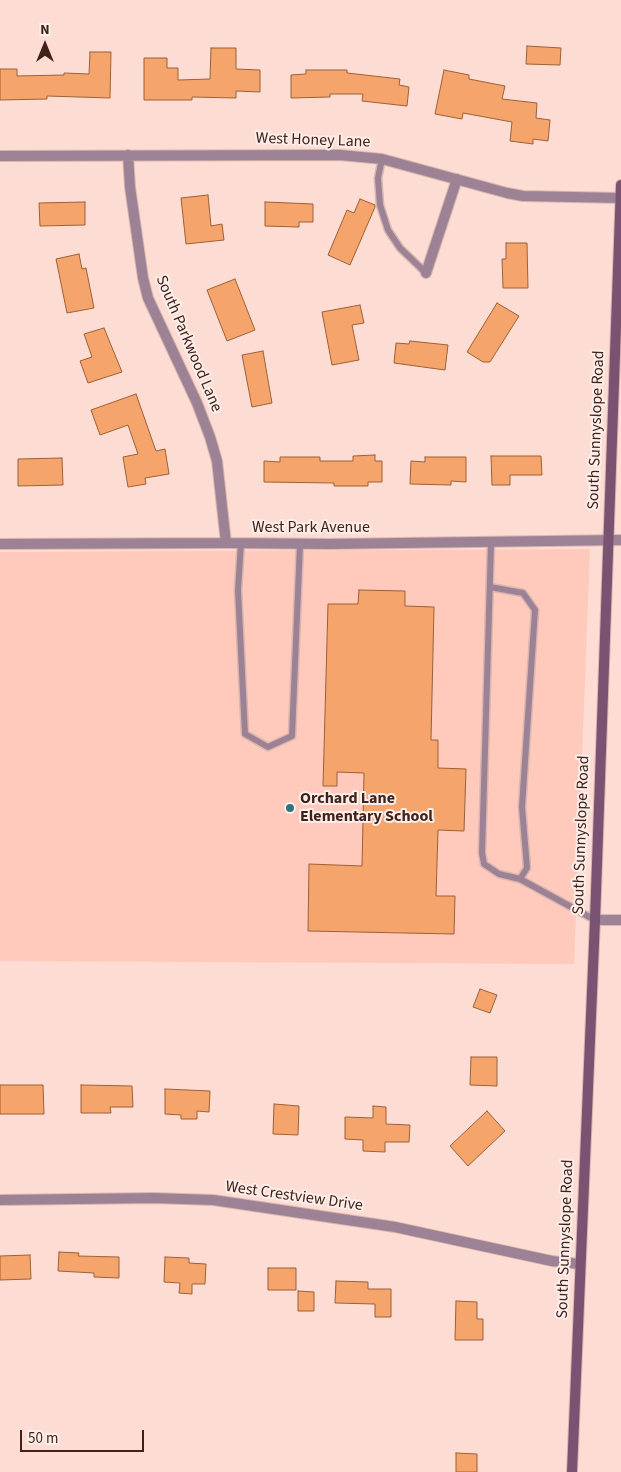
<!DOCTYPE html>
<html>
<head>
<meta charset="utf-8">
<style>
  body { margin:0 }
  #map { position:relative; width:621px; height:1472px; overflow:hidden; background:#fddcd4; font-family:"Source Sans 3",sans-serif }
  canvas { display:block }
  .north { position:absolute; left:20px; top:20px; width:50px; height:50px; -webkit-text-stroke:4px #feeee9; paint-order:stroke; rotate:0deg; font-size:14px; font-weight:700; line-height:20px; text-align:center; color:#40221b }
  .north::after { content:''; display:block; margin:auto; width:18px; height:22px; background:#40221b; clip-path:polygon(50% 0,100% 100%,50% 72%,0 100%) }
  .scale { position:absolute; left:20px; top:1430px; width:124px; height:22px; box-sizing:border-box; border:2px solid #40221b; border-top:0; padding-left:6px; font-size:15px; line-height:18px; white-space:nowrap; color:#40221b; -webkit-text-stroke:4px #feeee9; paint-order:stroke }
</style>
</head>
<body>
<div id="map">
<canvas width="621" height="1472"></canvas>
<div class="north">N</div>
<div class="scale">50 m</div>
</div>
<script>
const ctx = document.querySelector('canvas').getContext('2d');
ctx.lineJoin = 'round';
function fill(path, color) { ctx.fillStyle = color; ctx.fill(path, 'evenodd'); }
const poly = rows => new Path2D(rows.map(r => 'M' + r).join(''));
function strokePath(path, color, width, dash) { ctx.strokeStyle = color; ctx.lineWidth = width; ctx.lineCap = dash ? 'butt' : 'round'; ctx.setLineDash(dash || []); ctx.stroke(path); }
function label(font, color, halo, rows, align = 'center') {
  ctx.font = font + ' "Source Sans 3",sans-serif'; ctx.lineWidth = 4; ctx.setLineDash([]); ctx.textBaseline = 'middle'; ctx.strokeStyle = halo; ctx.fillStyle = color; for (const [text, x, y, turn = 0] of rows) {
    ctx.save(); ctx.translate(x, y); ctx.rotate((+turn || 0) * Math.PI / 180); ctx.textAlign = isNaN(turn) ? turn : align; if (halo) ctx.strokeText(text, 0, 0); ctx.fillText(text, 0, 0); ctx.restore();
  }
}
const built = poly([
  [590,549,574,964,0,961,0,552]
]);
const building = poly([
  [527,46,561,48,560,65,526,64,527,46],
  [211,48,236,48,236,69,260,70,260,92,236,91,236,98,192,97,192,100,144,100,144,58,167,58,167,68,178,68,178,80,210,79,211,48],
  [90,52,111,52,110,98,47,96,47,99,0,100,0,69,17,69,17,76,64,75,64,73,89,74,90,52],
  [306,70,347,70,347,73,400,79,399,85,409,87,407,106,362,101,363,94,330,94,330,97,291,98,291,75,306,74,306,70],
  [444,70,469,75,469,79,505,86,502,99,537,103,536,118,550,120,548,141,533,139,533,144,510,141,512,122,463,113,462,119,435,114,444,70],
  [208,195,211,226,222,224,224,240,186,244,181,198,208,195],
  [360,199,375,205,375,207,350,265,328,255,347,210,354,213,360,199],
  [85,202,85,225,40,226,39,203,85,202],
  [265,202,313,204,313,222,299,222,299,227,265,226,265,202],
  [506,243,527,243,528,288,503,288,502,259,506,259,506,243],
  [79,254,82,269,86,268,94,308,67,313,56,259,79,254],
  [235,279,255,330,227,341,207,290,235,279],
  [497,303,519,316,490,362,483,362,467,352,497,303],
  [360,305,364,323,352,325,359,360,332,365,322,312,360,305],
  [104,328,122,372,88,383,80,361,92,357,84,334,104,328],
  [410,341,448,345,445,370,394,363,396,343,409,344,410,341],
  [263,351,272,403,252,407,242,355,263,351],
  [136,394,156,451,165,449,169,474,145,478,146,484,128,487,123,457,138,454,128,425,100,435,91,410,136,394],
  [375,455,375,461,382,461,382,482,368,482,368,486,334,486,334,483,264,482,264,461,280,462,280,457,320,457,320,461,353,461,353,456,375,455],
  [491,456,541,456,542,475,510,475,510,485,492,485,491,456],
  [425,457,466,457,466,482,451,481,451,485,410,484,411,461,425,462,425,457],
  [62,458,63,485,18,486,18,459,62,458],
  [359,590,405,591,405,606,434,607,431,740,438,740,438,768,466,769,464,831,438,830,436,896,455,896,454,934,308,931,309,864,362,866,364,773,337,772,337,786,323,786,328,604,358,604,359,590],
  [480,989,497,995,490,1013,473,1007,480,989],
  [471,1057,497,1057,497,1086,470,1085,471,1057],
  [0,1085,43,1085,44,1114,0,1114,0,1085],
  [81,1085,132,1086,133,1107,110,1107,111,1113,81,1113,81,1085],
  [165,1089,210,1091,209,1112,197,1111,197,1119,181,1119,181,1115,165,1114,165,1089],
  [274,1104,299,1106,298,1135,273,1134,274,1104],
  [373,1106,386,1107,386,1124,410,1125,409,1142,385,1142,385,1152,363,1151,363,1140,345,1139,345,1117,373,1118,373,1106],
  [487,1111,505,1131,468,1166,450,1146,487,1111],
  [59,1252,79,1253,78,1256,119,1257,119,1278,94,1277,94,1273,58,1271,59,1252],
  [30,1255,31,1279,0,1280,0,1256,30,1255],
  [165,1257,189,1258,189,1263,206,1264,205,1284,192,1284,192,1294,179,1293,180,1283,164,1282,165,1257],
  [268,1268,296,1268,296,1290,268,1290,268,1268],
  [336,1281,368,1282,368,1289,391,1289,391,1317,375,1317,375,1304,335,1303,336,1281],
  [298,1291,314,1292,314,1311,298,1311,298,1291],
  [456,1301,477,1302,477,1319,483,1319,483,1340,455,1340,456,1301],
  [456,1453,477,1454,477,1472,456,1472,456,1453]
]);
const lane = poly([
  [382,159,378,178,380,205,388,230,400,248,426,273],
  [241,543,238,590,245,734,268,747,292,736,300,544],
  [490,587,523,593,535,610,522,807,527,868,520,879,499,874,484,864,482,853,491,543],
  [520,879,595,920]
]);
const street = poly([
  [128,155,130,187,143,278,148,298,197,403,210,437,217,461,226,543],
  [0,156,340,155,382,159,507,193,523,196,621,198],
  [426,273,457,179],
  [0,544,226,543,329,544,621,540],
  [595,920,621,920],
  [0,1200,153,1198,213,1200,395,1227,552,1261,580,1264]
]);
const secondary = poly([
  [572,1472,595,920,621,185]
]);
const markers = [
  [290,808,5,"#2e7382"]
];
const streetNames = [
  ["West Honey Lane",313,141,2],
  ["South Parkwood Lane",188,344,67],
  ["South Sunnyslope Road",597,430,-88],
  ["West Park Avenue",311,528],
  ["South Sunnyslope Road",582,835,-88],
  ["West Crestview Drive",294,1197,8],
  ["South Sunnyslope Road",566,1239,-88]
];
const poiNames = [
  ["Orchard Lane",300,799],
  ["Elementary School",300,817]
];
fill(built, '#ffcabc');
fill(building, '#f5a46c');
strokePath(building, '#9c6136', 1);
strokePath(lane, '#d7b7af', 9);
strokePath(street, '#d7b7af', 12);
strokePath(secondary, '#d7b7af', 12);
strokePath(lane, '#9d8296', 6);
strokePath(street, '#9d8296', 10);
strokePath(secondary, '#795371', 10);
for (const [x, y, r, color] of markers) { const dot = new Path2D(); dot.arc(x, y, r, 0, 2 * Math.PI); ctx.fillStyle = color; ctx.fill(dot); strokePath(dot, '#feeee9', 2); }
label('16px', '#40221b', '#feeee9', streetNames);
label('bold 16px', '#40221b', '#feeee9', poiNames, 'left');
</script>
</body>
</html>
